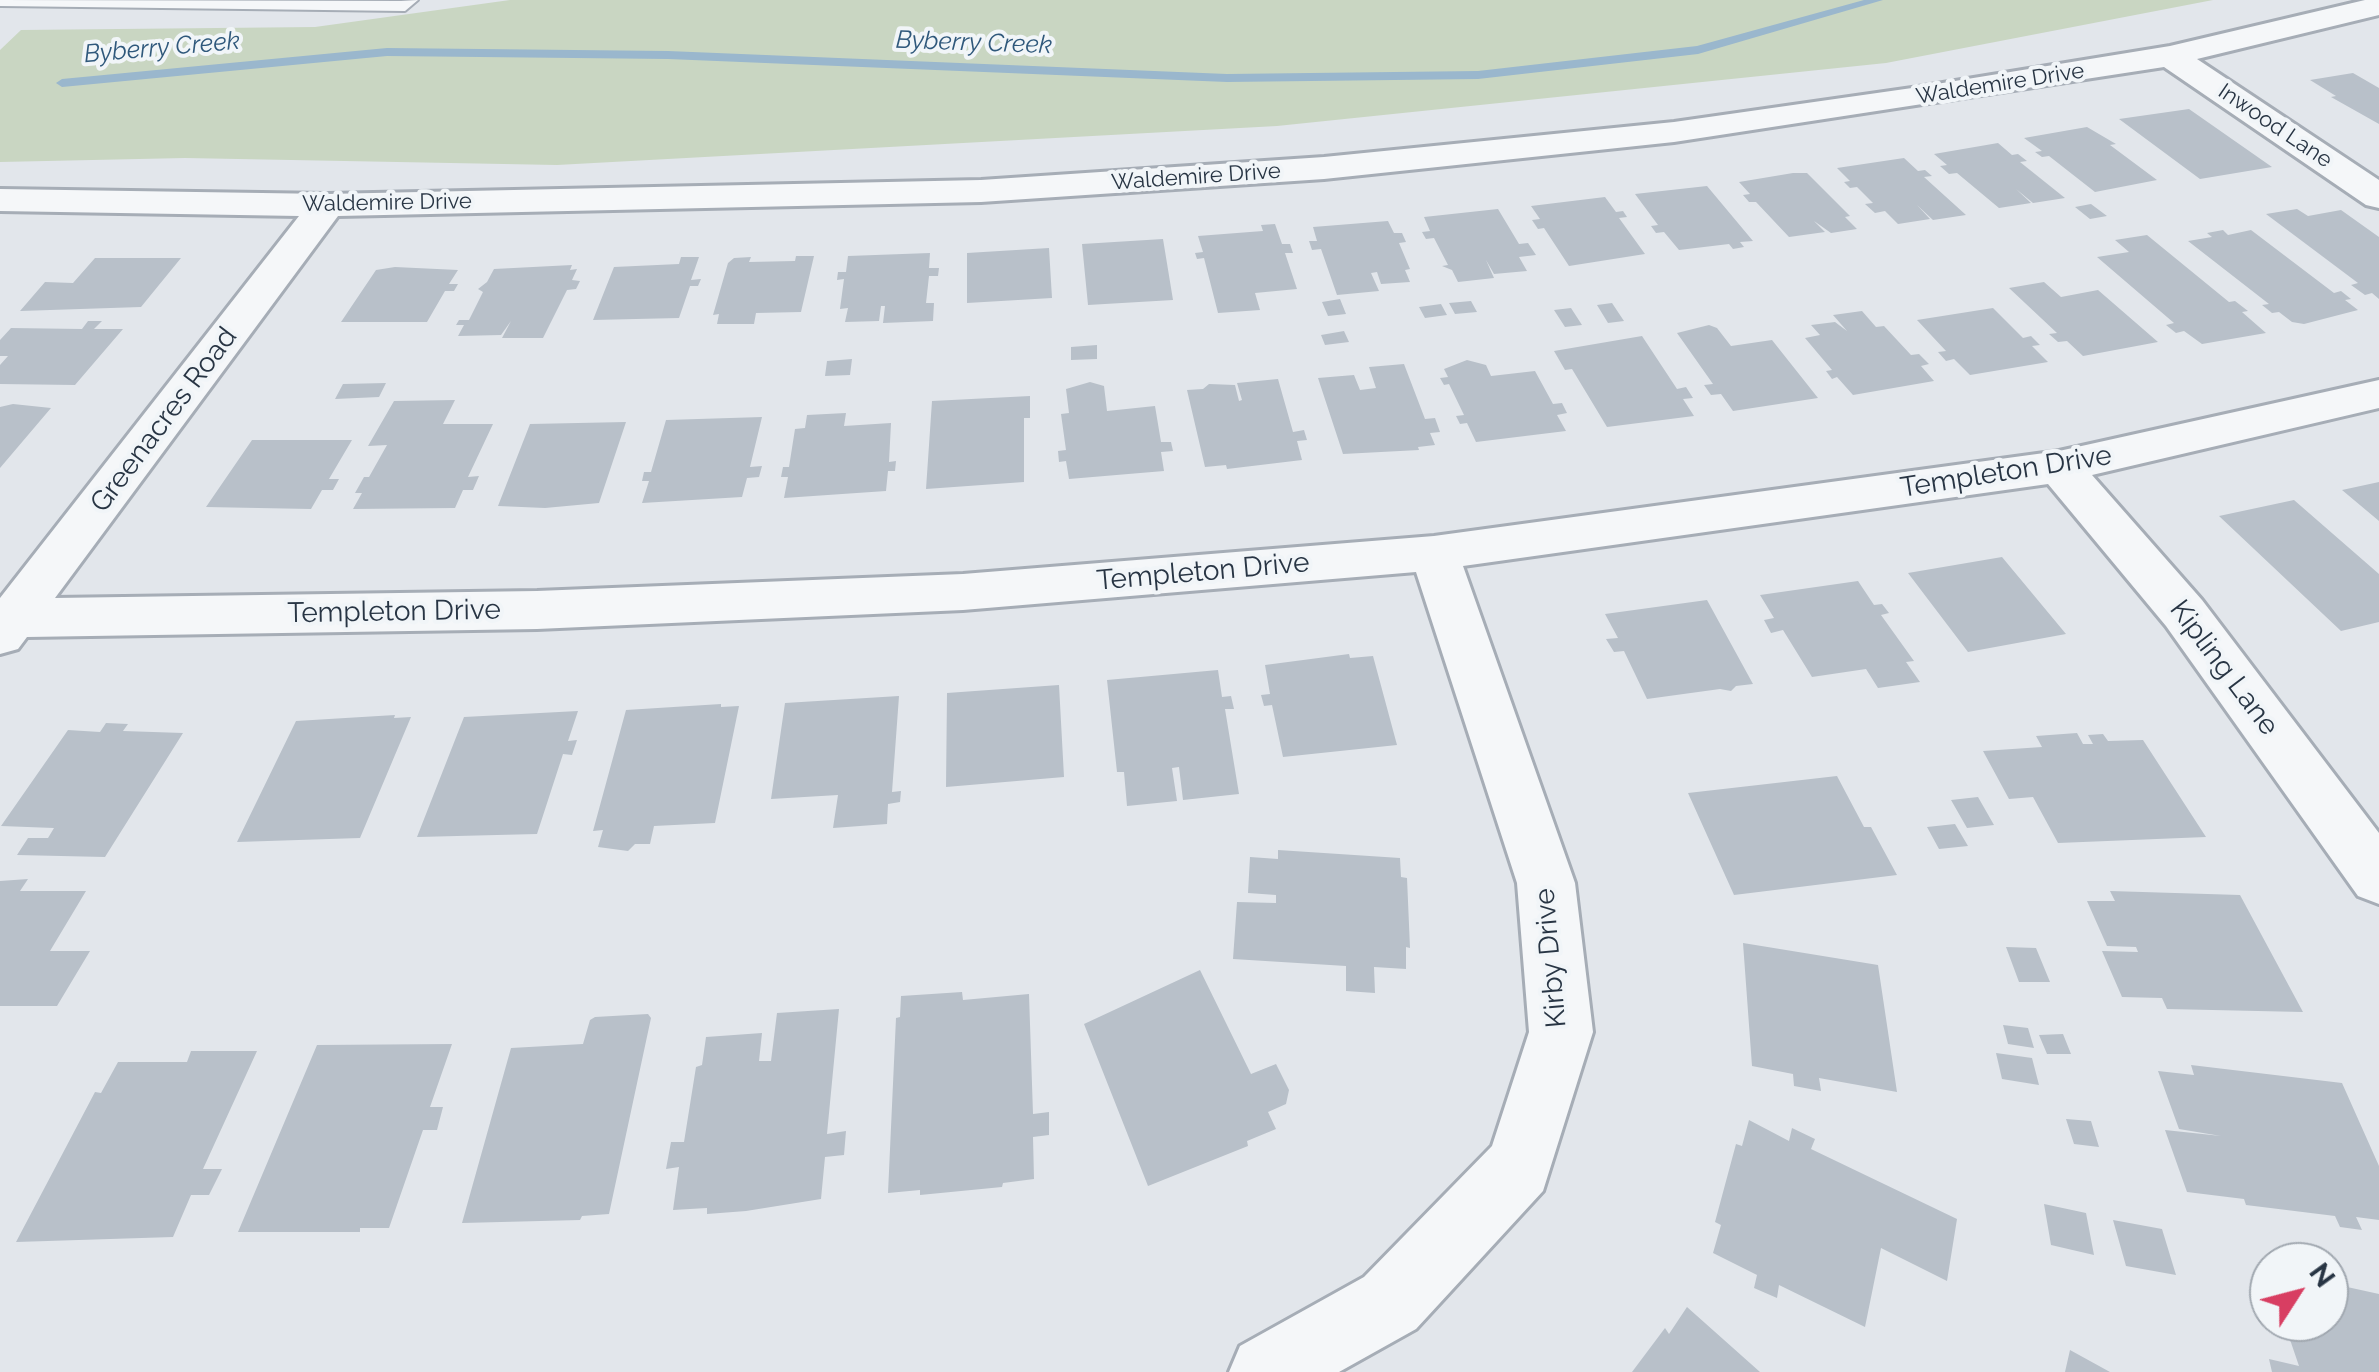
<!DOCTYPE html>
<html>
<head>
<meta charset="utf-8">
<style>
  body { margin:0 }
  #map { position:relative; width:2379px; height:1372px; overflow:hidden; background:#e2e6eb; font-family:Raleway,sans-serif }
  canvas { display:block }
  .north { position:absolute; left:2249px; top:1242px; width:100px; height:100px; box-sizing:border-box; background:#f1f5f8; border:2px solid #a1a8b0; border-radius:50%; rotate:54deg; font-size:28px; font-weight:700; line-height:40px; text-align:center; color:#283544 }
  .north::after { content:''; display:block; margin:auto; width:35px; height:45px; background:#d83e62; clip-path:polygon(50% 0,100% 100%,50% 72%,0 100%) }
</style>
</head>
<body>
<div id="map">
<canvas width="2379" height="1372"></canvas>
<div class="north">N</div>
</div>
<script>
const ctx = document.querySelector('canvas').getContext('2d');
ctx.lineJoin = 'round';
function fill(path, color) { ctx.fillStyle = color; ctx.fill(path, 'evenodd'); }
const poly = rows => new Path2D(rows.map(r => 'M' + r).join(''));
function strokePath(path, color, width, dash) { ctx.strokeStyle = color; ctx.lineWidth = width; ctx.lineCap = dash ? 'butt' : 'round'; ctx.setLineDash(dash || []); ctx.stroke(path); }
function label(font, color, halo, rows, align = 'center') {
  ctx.font = font + ' Raleway,sans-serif'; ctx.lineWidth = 8; ctx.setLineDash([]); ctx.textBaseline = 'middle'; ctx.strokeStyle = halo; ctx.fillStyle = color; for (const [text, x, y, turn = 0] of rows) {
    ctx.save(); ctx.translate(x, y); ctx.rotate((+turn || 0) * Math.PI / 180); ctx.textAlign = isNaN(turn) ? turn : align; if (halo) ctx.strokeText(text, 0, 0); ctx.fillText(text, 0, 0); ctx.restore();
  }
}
const green = poly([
  [510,0,2213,0,1886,63,1277,126,557,165,185,158,0,162,0,50,21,30,315,27]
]);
const stream = poly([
  [1864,0,1883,0,1698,54,1478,79,1227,82,668,59,387,56,62,87,56,83,62,79,387,48,668,51,1227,74,1478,71,1697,46,1864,0]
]);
const building = poly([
  [2353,73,2379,88,2379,124,2331,97,2336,96,2310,80],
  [2189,109,2272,167,2200,179,2119,119],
  [2087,127,2116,144,2110,145,2157,180,2095,192,2049,156,2042,157,2035,152,2042,151,2024,138],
  [1998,143,2012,155,2018,154,2027,161,2020,162,2065,198,2033,203,2016,189,2031,203,1999,208,1957,173,1949,174,1940,166,1947,165,1934,154],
  [1904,158,1918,171,1925,170,1932,176,1924,177,1966,215,1933,220,1917,205,1930,219,1898,224,1885,211,1875,213,1865,204,1873,203,1857,187,1850,188,1844,182,1850,181,1837,168],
  [1793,173,1807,173,1850,216,1845,217,1857,229,1831,233,1814,221,1825,232,1789,237,1756,202,1749,202,1743,195,1750,194,1739,182],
  [1707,186,1753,241,1740,242,1744,247,1733,249,1729,244,1679,250,1664,232,1656,233,1651,226,1658,225,1635,194],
  [1605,197,1616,212,1623,211,1627,217,1619,218,1645,254,1569,266,1544,228,1538,229,1532,220,1540,219,1531,206],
  [2091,204,2107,216,2090,219,2075,207],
  [1498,209,1519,244,1528,243,1536,255,1519,257,1527,271,1494,274,1486,260,1494,278,1458,282,1452,270,1442,266,1448,265,1434,238,1426,239,1422,232,1430,231,1424,217],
  [2297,209,2308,216,2341,210,2379,237,2379,299,2372,293,2365,295,2351,285,2358,283,2266,214],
  [1388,221,1394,233,1402,233,1406,242,1399,243,1410,269,1405,270,1410,282,1381,284,1377,272,1371,273,1379,291,1337,295,1321,249,1312,250,1309,241,1317,241,1313,227],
  [1275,224,1282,244,1290,244,1293,253,1285,253,1297,289,1255,293,1260,310,1218,313,1204,258,1197,259,1195,253,1203,252,1198,236,1263,231,1261,225],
  [2223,230,2228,235,2251,230,2334,293,2341,291,2351,299,2345,300,2358,310,2304,324,2292,322,2279,312,2272,313,2262,305,2269,304,2188,241,2212,237,2207,233],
  [2147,235,2229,302,2235,301,2248,311,2242,312,2266,333,2202,344,2184,331,2176,333,2166,325,2174,323,2097,257,2129,252,2115,240],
  [1163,239,1173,300,1088,305,1082,244],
  [1049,248,1052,298,967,303,967,253],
  [930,253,929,268,939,268,938,276,929,276,926,303,934,303,933,321,883,323,885,306,881,306,879,321,845,322,848,308,840,309,844,279,837,280,838,272,846,272,848,256],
  [796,256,814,256,801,312,756,313,754,324,717,324,719,314,713,315,728,263,734,258,751,257,749,262,795,261],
  [681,257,699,257,691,280,701,279,698,286,690,286,679,318,593,320,614,267,679,264],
  [95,258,181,258,141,307,20,311,45,282,73,283],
  [572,265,570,270,577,269,572,280,580,281,576,289,567,290,543,338,502,338,511,321,501,335,458,336,464,325,456,325,459,320,469,320,483,292,478,289,487,282,494,269],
  [395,267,458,270,449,284,458,284,454,291,445,291,427,322,341,322,376,270],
  [2044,282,2061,297,2098,290,2158,342,2083,356,2067,341,2058,342,2049,334,2057,333,2009,288],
  [1340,299,1346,314,1328,316,1322,302],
  [1471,301,1477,312,1455,314,1449,303],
  [1612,303,1624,321,1608,323,1597,305],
  [1441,304,1447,315,1425,318,1419,307],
  [1571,308,1582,325,1565,327,1554,310],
  [1993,308,2023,338,2031,336,2040,345,2032,346,2048,362,1970,375,1954,359,1946,361,1938,352,1946,351,1917,320],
  [1862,311,1876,327,1884,326,1911,355,1919,354,1929,364,1921,366,1934,381,1853,395,1837,377,1832,379,1826,371,1832,370,1805,338,1820,335,1811,325,1835,322,1847,331,1833,315],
  [88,321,102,321,94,329,123,329,75,385,0,384,0,365,8,356,0,356,0,340,11,328,82,329],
  [1709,325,1717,328,1731,346,1772,340,1818,398,1733,411,1721,394,1711,395,1704,385,1713,384,1677,333],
  [1344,331,1349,342,1325,345,1321,335],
  [1642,336,1677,389,1686,387,1693,398,1683,399,1694,416,1607,427,1572,369,1565,370,1554,351],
  [1097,345,1097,359,1071,360,1071,347],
  [852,359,850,375,825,376,827,361],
  [1467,360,1486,365,1491,376,1535,371,1553,404,1562,403,1567,413,1557,415,1566,431,1476,442,1467,423,1460,424,1456,416,1464,415,1449,384,1444,385,1440,378,1448,377,1444,369],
  [1404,364,1425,419,1435,418,1440,432,1430,433,1435,445,1418,447,1419,450,1343,454,1318,378,1354,375,1360,390,1376,388,1369,367],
  [1278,379,1293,432,1304,430,1307,440,1297,441,1302,460,1227,469,1226,465,1205,467,1187,390,1203,389,1209,384,1235,385,1239,401,1242,400,1237,383],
  [1090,382,1104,386,1107,411,1155,406,1161,442,1171,442,1173,451,1161,452,1164,471,1069,479,1066,461,1059,462,1058,451,1066,450,1061,414,1069,413,1066,389],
  [386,383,379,397,335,399,343,384],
  [1030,396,1030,418,1024,418,1024,482,926,489,932,401],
  [455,400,443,424,493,424,468,477,479,476,473,490,463,490,455,508,353,509,362,493,355,493,364,477,369,477,387,445,368,446,394,401],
  [13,404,51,408,0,468,0,407],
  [846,413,844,426,891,423,889,462,896,461,895,471,888,471,886,491,784,498,788,477,781,477,783,467,789,467,795,429,805,428,807,415],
  [762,417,750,467,762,466,759,477,747,478,742,497,642,503,649,481,642,481,644,472,651,472,666,420],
  [626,422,599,503,545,508,498,506,530,424],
  [252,440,352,440,329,479,339,479,333,490,322,490,311,509,206,507],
  [2379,482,2379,521,2342,490],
  [2294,500,2379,574,2379,622,2341,631,2219,516],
  [2002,557,2066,634,1968,652,1908,573],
  [1858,581,1874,605,1882,604,1889,613,1881,615,1914,661,1906,662,1920,682,1878,688,1866,669,1812,677,1783,630,1771,633,1764,620,1774,618,1760,595],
  [1707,600,1753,684,1736,686,1731,691,1720,689,1647,699,1624,651,1614,652,1606,639,1618,638,1605,614],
  [1349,654,1350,658,1373,656,1397,745,1283,757,1272,705,1264,706,1261,695,1270,694,1265,665],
  [1218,670,1222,697,1231,696,1234,709,1225,709,1239,794,1183,800,1179,767,1172,768,1177,801,1127,806,1124,772,1117,772,1107,680],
  [1059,685,1064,777,946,787,947,693],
  [899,696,892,792,901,791,900,802,888,804,887,824,833,828,838,795,771,799,785,703],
  [721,704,721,707,739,706,715,823,654,826,650,844,635,844,628,851,598,847,603,830,593,831,626,710],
  [578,711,568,741,577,740,572,755,563,754,537,834,417,837,464,717],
  [395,715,394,718,411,717,360,838,237,842,296,721],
  [106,723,128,724,123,731,183,733,105,857,17,855,28,838,48,838,54,828,1,826,68,730,100,732],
  [2077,733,2083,744,2093,744,2088,735,2103,734,2108,741,2143,740,2206,837,2058,843,2033,797,2009,799,1983,751,2042,747,2036,736],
  [1837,776,1864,827,1871,827,1897,875,1734,895,1688,793],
  [1978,797,1994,825,1967,828,1951,800],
  [1955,824,1968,846,1939,849,1927,827],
  [1278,850,1400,858,1401,877,1407,878,1410,948,1406,947,1406,969,1374,967,1375,993,1346,991,1346,966,1233,959,1237,902,1276,903,1276,895,1248,893,1250,857,1278,859],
  [28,879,20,891,86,891,50,951,90,951,57,1006,0,1006,0,881],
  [2110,891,2240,895,2303,1012,2167,1009,2162,998,2122,997,2102,951,2138,952,2136,947,2107,946,2087,901,2115,901],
  [1743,943,1878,965,1897,1092,1819,1078,1821,1091,1794,1086,1793,1074,1752,1066],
  [2006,947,2036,948,2050,982,2019,982],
  [1200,970,1251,1074,1276,1064,1289,1090,1286,1104,1268,1112,1276,1129,1247,1141,1248,1146,1148,1186,1084,1024],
  [962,992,963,1000,1029,994,1033,1114,1049,1112,1049,1135,1033,1137,1034,1179,1003,1183,1002,1187,920,1195,920,1190,888,1193,896,1018,900,1017,901,996],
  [839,1009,827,1134,846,1131,844,1155,825,1157,821,1199,746,1211,707,1214,707,1208,673,1210,679,1167,666,1169,671,1142,684,1142,696,1067,702,1065,706,1037,762,1033,759,1061,771,1061,777,1013],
  [648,1014,651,1018,609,1214,582,1216,580,1220,462,1223,511,1048,583,1044,590,1020,595,1017],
  [2003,1025,2028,1028,2034,1048,2008,1044],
  [2063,1034,2071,1054,2047,1054,2039,1035],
  [452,1044,430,1107,443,1107,437,1130,423,1130,389,1228,360,1228,360,1232,238,1232,317,1045],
  [191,1051,257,1051,203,1169,222,1169,209,1195,191,1195,173,1237,16,1242,95,1092,101,1093,118,1062,187,1062],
  [1996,1053,2032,1058,2039,1085,2002,1079],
  [2191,1065,2342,1083,2379,1166,2379,1220,2356,1217,2362,1230,2340,1227,2335,1216,2246,1205,2244,1199,2187,1192,2165,1130,2221,1136,2179,1129,2158,1071,2194,1075],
  [2066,1119,2091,1121,2099,1147,2074,1144],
  [1749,1120,1789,1141,1792,1128,1815,1139,1811,1149,1957,1219,1947,1281,1881,1248,1865,1327,1779,1285,1777,1298,1754,1288,1757,1275,1713,1253,1721,1225,1715,1222,1736,1144,1742,1146],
  [2044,1204,2086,1213,2094,1255,2051,1245],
  [2113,1220,2162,1229,2176,1275,2126,1266],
  [2329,1283,2379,1294,2379,1372,2272,1372,2269,1359,2299,1366,2284,1322,2329,1322],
  [1687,1307,1760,1372,1632,1372,1665,1328,1669,1334],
  [2070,1350,2110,1372,2065,1372]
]);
const service = poly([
  [0,0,401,1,418,0,405,11,0,6,0,0]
]);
const minor = poly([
  [2365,0,2379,0,2379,15,2197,59,2379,180,2379,208,2366,205,2164,67,1674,142,1324,179,981,202,338,216,55,598,537,591,963,574,1434,536,2059,451,2379,380,2379,408,2092,475,2202,600,2379,833,2379,904,2358,896,2166,626,2048,484,1463,566,1575,883,1593,1032,1543,1191,1416,1329,1339,1372,1229,1372,1240,1346,1364,1277,1492,1146,1529,1032,1517,883,1416,572,963,610,537,629,27,637,18,649,0,654,0,598,299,216,0,211,0,189,327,194,981,180,1324,157,1674,122,1912,88,2170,46,2365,0]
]);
const farStreetnames = [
  ["Waldemire Drive",2000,84,-9],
  ["Inwood Lane",2275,126,34],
  ["Waldemire Drive",1196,177,-4],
  ["Waldemire Drive",387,203,-1]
];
const farWaternames = [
  ["Byberry Creek",974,43,2],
  ["Byberry Creek",162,48,-5]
];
const streetNames = [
  ["Greenacres Road",164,420,-53],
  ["Templeton Drive",2006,472,-9],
  ["Templeton Drive",1203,572,-5],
  ["Templeton Drive",394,612,-1],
  ["Kipling Lane",2224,668,53],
  ["Kirby Drive",1551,958,-95]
];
fill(green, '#c9d6c2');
fill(stream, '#9ab7cd');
fill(building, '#b8c0c9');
strokePath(service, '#a6adb6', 4);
strokePath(minor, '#a6adb6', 6);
fill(service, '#f5f7f9');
fill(minor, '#f5f7f9');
label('22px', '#283544', '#f1f5f8', farStreetnames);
label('italic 25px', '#2f587b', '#f1f5f8', farWaternames);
label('28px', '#283544', '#f1f5f8', streetNames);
</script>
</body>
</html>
